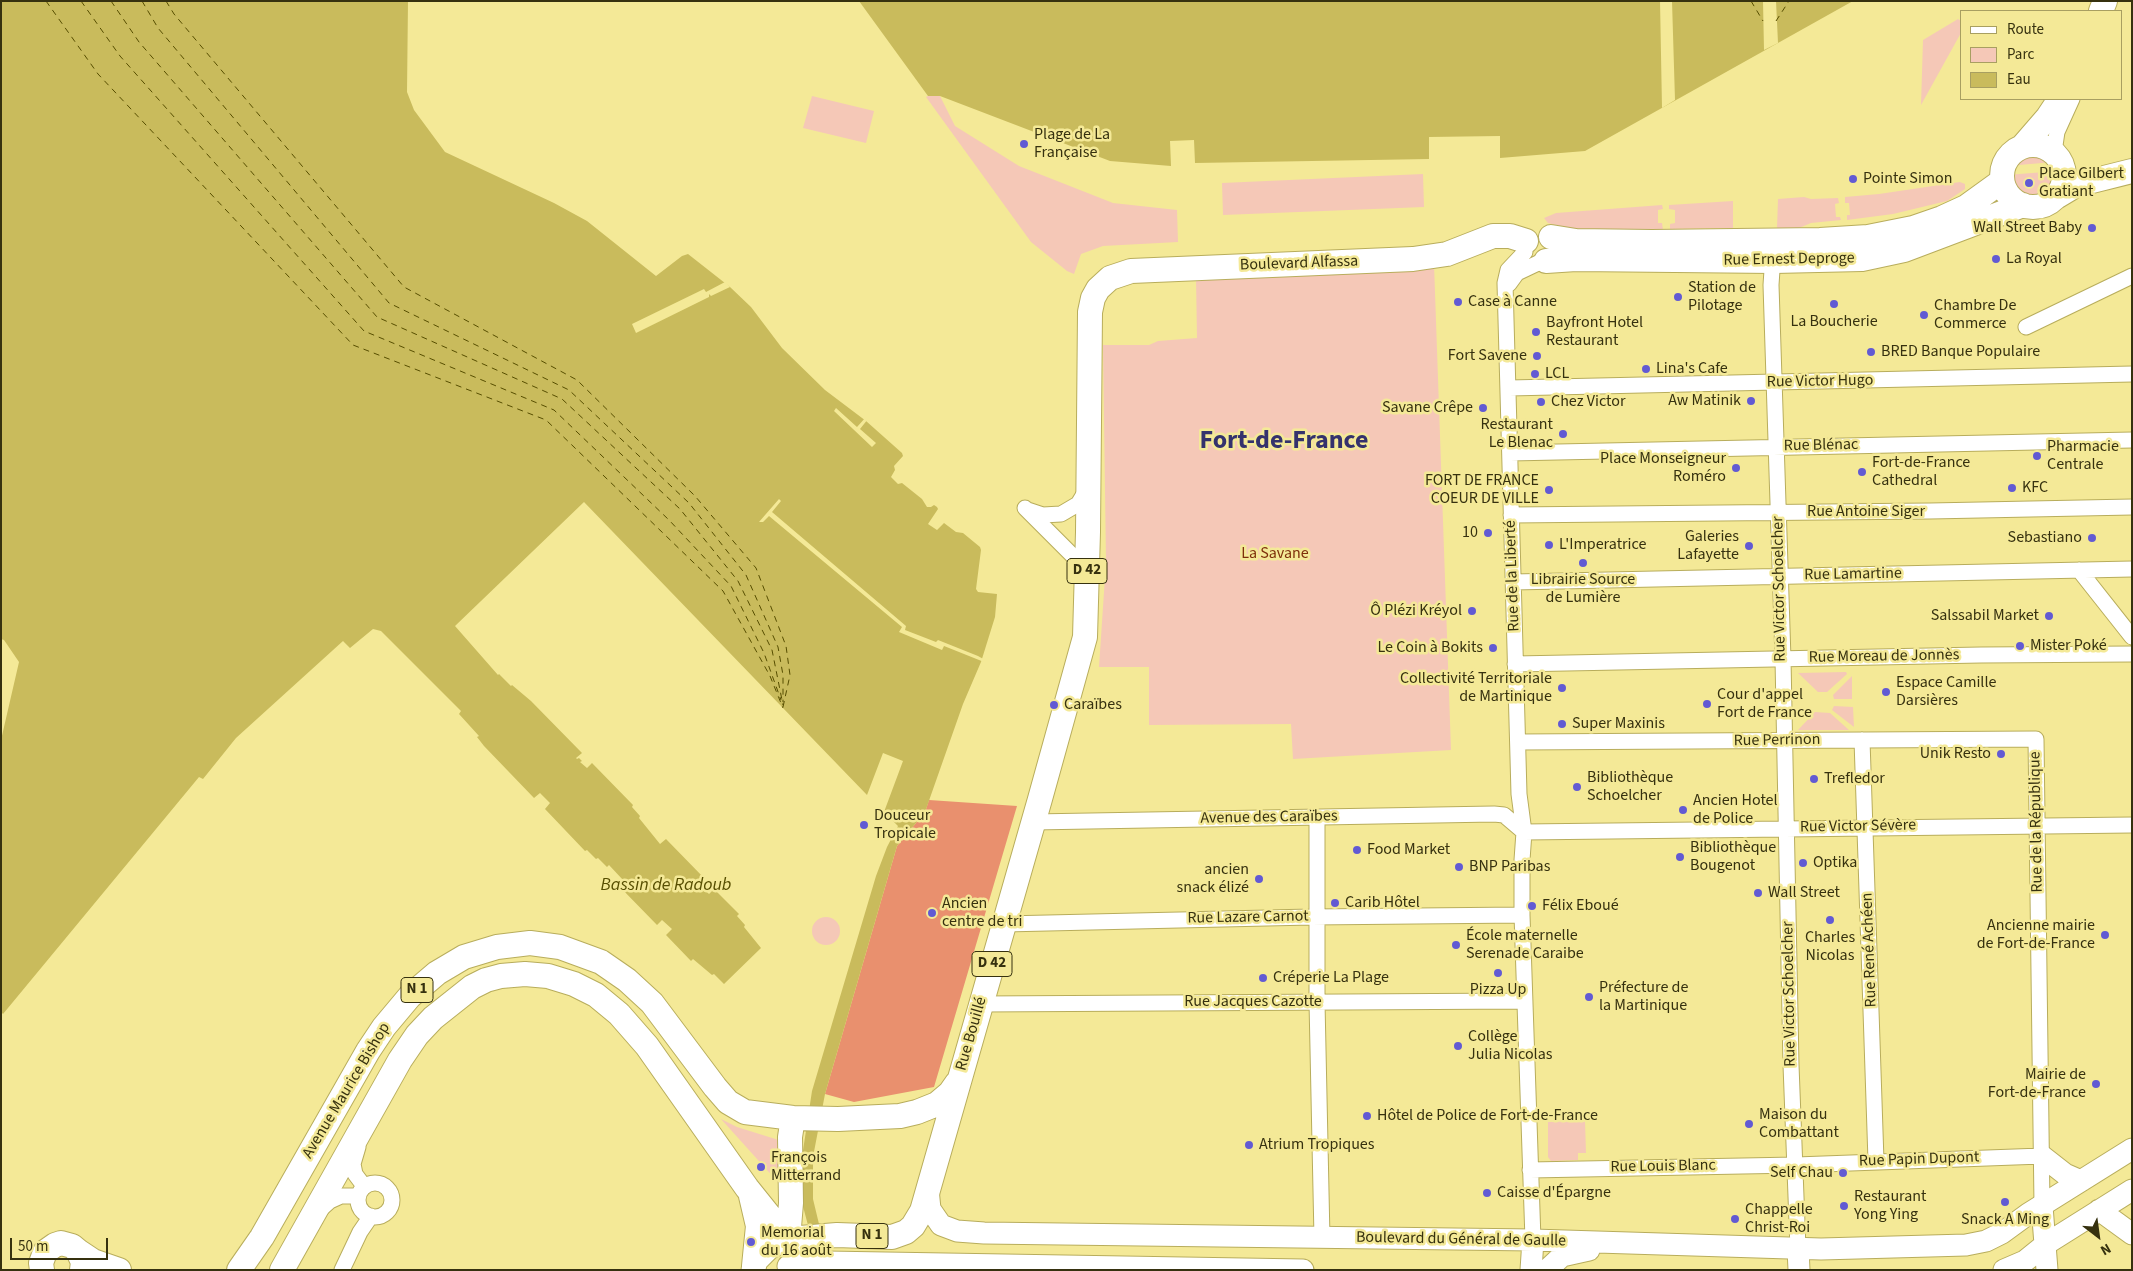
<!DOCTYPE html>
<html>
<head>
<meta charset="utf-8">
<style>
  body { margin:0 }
  #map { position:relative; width:2133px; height:1271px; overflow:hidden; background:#f4e997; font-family:"Source Sans 3",sans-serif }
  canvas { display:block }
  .frame { position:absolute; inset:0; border:2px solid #36310f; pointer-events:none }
  .legend { position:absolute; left:1960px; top:10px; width:162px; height:90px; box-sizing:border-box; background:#f4e997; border:1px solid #a89f61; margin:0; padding:6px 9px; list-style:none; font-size:15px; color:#36310f }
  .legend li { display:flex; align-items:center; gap:10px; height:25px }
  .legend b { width:25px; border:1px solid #a89f61 }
  .north { position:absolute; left:2073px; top:1211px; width:50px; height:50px; -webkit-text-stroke:4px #f4e997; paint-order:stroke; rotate:150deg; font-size:14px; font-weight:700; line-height:20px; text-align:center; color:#36310f }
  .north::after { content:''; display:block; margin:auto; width:18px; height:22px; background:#36310f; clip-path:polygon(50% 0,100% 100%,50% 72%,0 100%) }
  .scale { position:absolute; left:10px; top:1238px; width:98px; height:22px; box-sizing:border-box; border:2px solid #36310f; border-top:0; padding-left:6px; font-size:15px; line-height:18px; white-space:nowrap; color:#36310f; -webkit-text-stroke:4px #f4e997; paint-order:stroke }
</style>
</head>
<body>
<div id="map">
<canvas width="2133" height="1271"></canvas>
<div class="frame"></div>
<ul class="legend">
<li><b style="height:6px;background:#fff"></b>Route</li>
<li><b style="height:14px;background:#f5c8b7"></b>Parc</li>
<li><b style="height:14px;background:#c9bb5c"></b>Eau</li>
</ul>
<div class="north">N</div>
<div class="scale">50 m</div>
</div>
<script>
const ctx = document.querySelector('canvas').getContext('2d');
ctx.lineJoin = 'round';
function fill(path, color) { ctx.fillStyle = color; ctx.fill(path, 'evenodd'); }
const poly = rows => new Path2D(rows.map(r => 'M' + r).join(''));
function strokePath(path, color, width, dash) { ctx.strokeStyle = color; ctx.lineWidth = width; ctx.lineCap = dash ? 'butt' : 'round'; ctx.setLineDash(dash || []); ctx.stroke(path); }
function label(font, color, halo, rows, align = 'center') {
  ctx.font = font + ' "Source Sans 3",sans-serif'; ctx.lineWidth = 5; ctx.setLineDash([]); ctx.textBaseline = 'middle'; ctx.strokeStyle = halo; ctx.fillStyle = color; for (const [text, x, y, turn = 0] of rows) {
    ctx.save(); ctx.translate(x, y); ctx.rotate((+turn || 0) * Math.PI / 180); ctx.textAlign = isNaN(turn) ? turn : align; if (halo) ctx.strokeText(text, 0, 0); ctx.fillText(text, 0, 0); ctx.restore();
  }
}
const green = poly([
  [1958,19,1962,22,1962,31,1921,105,1923,40],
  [812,96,874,111,866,143,803,128],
  [928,96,940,96,955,126,1019,166,1113,203,1177,210,1178,242,1103,246,1081,254,1074,274,1067,271,1031,242,926,97],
  [2034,150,2045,154,2053,162,2008,166,2016,156],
  [2057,171,2054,187,2045,197,2035,202,2026,202,2014,195,2009,185,2007,175],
  [1423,174,1424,207,1223,215,1222,183],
  [1960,182,1965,184,1965,189,1947,201,1893,214,1847,220,1847,215,1850,215,1849,203,1845,203,1845,197,1879,194],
  [1804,197,1811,199,1838,198,1839,203,1835,204,1836,217,1840,217,1841,220,1811,223,1799,228,1777,228,1778,199],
  [1733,201,1733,228,1670,229,1670,224,1675,223,1675,210,1669,209,1669,205],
  [1662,205,1663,209,1658,210,1658,223,1662,223,1663,230,1571,229,1548,223,1544,218,1556,213],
  [1434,264,1451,750,1293,759,1291,724,1149,725,1149,667,1099,667,1106,562,1103,345,1149,345,1158,341,1197,338,1196,278],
  [1846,672,1847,674,1827,692,1818,692,1798,673],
  [1852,676,1852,699,1834,699,1833,695],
  [1834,706,1853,707,1854,727,1832,710],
  [1815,712,1830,713,1849,730,1798,730],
  '812 931a14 14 0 1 1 28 0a14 14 0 1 1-28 0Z',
  [721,1119,737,1127,785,1142,785,1190],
  [1585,1121,1586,1153,1578,1153,1578,1160,1551,1161,1548,1157,1548,1122]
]);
const forest = poly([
  [929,800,1017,806,934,1087,854,1102,825,1094,897,846,925,812]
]);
const water = poly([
  [1,1,408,1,407,92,414,110,445,152,554,203,587,221,656,276,682,256,688,254,730,287,751,307,782,348,825,390,866,421,902,453,903,456,894,466,895,470,891,477,898,484,902,483,922,499,927,507,931,507,934,505,937,507,938,509,928,524,937,530,944,523,956,532,963,533,980,547,981,550,976,589,978,592,997,594,995,617,981,662,963,704,925,812,897,846,825,1094,813,1157,813,1199,830,1270,820,1270,801,1199,802,1157,812,1091,876,876,887,847,898,826,884,812,903,761,883,753,867,795,584,502,455,626,498,675,499,674,511,686,512,685,531,701,582,753,576,758,577,759,579,758,582,761,580,762,587,768,592,763,633,805,632,807,640,816,639,818,660,844,666,839,705,879,699,884,709,894,714,889,739,914,737,916,745,925,744,927,761,948,724,984,714,974,712,975,693,959,691,961,666,935,672,929,662,920,657,925,618,885,623,880,609,865,607,867,598,858,596,859,587,850,585,851,545,809,550,803,540,793,534,798,484,746,477,737,479,736,459,714,461,711,381,631,373,629,350,648,343,641,236,738,203,779,199,777,3,1014,1,1012,1,740,19,662,4,640,1,639],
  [859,1,1853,1,1585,151,1500,158,1500,136,1429,137,1429,159,1195,163,1194,140,1170,141,1171,166,1110,161,940,96,928,96]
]);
const pier = poly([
  [1660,1,1672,1,1675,100,1662,108],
  [1763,1,1776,1,1778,43,1764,50],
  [725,282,730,287,711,296,709,294,709,297,636,333,632,324,704,289,706,292],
  [836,408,857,427,866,417,868,419,860,429,876,443,872,447,834,411],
  [779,499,781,501,772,512,906,626,905,630,936,642,938,640,978,656,985,660,984,662,944,646,942,650,899,632,902,627,769,516,763,522,759,522]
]);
const ferry = poly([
  [46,1,98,74,353,345,546,420,723,591,770,676,783,708],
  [81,1,120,56,364,331,554,410,669,520,731,586,764,653,781,700],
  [111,1,139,42,377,317,562,399,680,509,738,581,772,650,783,705],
  [142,1,158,28,389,303,569,390,689,503,746,575,778,647,783,675,783,702],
  [166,1,174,14,404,287,577,380,695,496,756,568,786,646,790,675,783,707],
  [1751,1,1763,21],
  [1776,21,1789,1]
]);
const street = poly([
  [2054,152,2057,132,2072,99],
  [1525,252,1508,270,1505,283,1519,794,1524,832,1522,860,1522,915,1533,1240],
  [1778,254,1772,270,1771,285,1783,659,1791,1065,1798,1249],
  [1509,284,1517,273,1538,263],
  [2026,327,2132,276],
  [1509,388,2132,374],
  [1510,453,2132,440],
  [1025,508,1087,570],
  [1028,510,1043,515,1061,514,1078,504,1087,489],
  [1511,515,1930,511,2132,507],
  [2079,570,2132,637],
  [1513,582,2132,569],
  [1515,664,1981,655,2132,654],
  [1862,740,1876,1161],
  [1518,742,2036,739,2042,1206],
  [1317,818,1317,1002,1322,1238],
  [1033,822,1494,814,1504,815,1524,832],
  [1524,832,2132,825],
  [1004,924,1311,917,1522,915],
  [980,1004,1525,1001],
  [358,1147,353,1164,355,1174,364,1186],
  [1530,1170,1796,1165,2042,1156],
  '358 1200a17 17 0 1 1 34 0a17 17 0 1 1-34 0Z',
  [321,1209,330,1201,341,1196,358,1196],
  [342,1270,360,1232,371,1216]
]);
const secondary = poly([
  [2042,1156,2065,1174,2081,1181],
  [928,1189,930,1209,941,1225,957,1231,984,1233,1533,1240,1821,1249,1966,1245,1986,1241,2002,1233,2028,1214,2132,1149],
  [2042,1206,2047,1270],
  [2099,1210,2132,1234],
  [1798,1249,1799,1270],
  [788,1266,801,1263,826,1262,1303,1270],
  [752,1270,758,1260,769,1249,788,1239,801,1250],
  [1531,1270,1533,1240],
  [1547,1270,1562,1256,1589,1250],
  [2004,1270,2025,1261,2046,1244,2132,1190]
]);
const primary = poly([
  [2101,11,2105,1],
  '2002 176a31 31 0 1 1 62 0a31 31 0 1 1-62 0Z',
  [2022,147,2048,117,2060,99],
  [2056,197,2076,185,2132,171],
  [1551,237,1576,241,1652,242,1820,240,1868,237,1913,228,1942,218,1966,207,2002,181],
  [1546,261,1576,259,1774,261,1862,259,1904,250,2023,205],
  [751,1196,758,1226,754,1266],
  [788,1239,837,1235,892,1237,906,1232,913,1226,922,1211,1040,799,1085,637,1088,532,1090,312,1093,298,1098,289,1110,278,1131,271,1413,259,1447,254,1493,236,1510,236,1526,241],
  [788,1239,791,1203,790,1137,793,1118],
  [78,1251,93,1261,119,1270],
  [42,1270,41,1263,45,1252,55,1245,61,1243,72,1246,78,1251,83,1262,82,1270],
  [239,1270,262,1237,368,1051,384,1027,410,996,437,973,464,957,497,947,530,943,560,947,601,962,627,980,652,1003,715,1087,728,1102,745,1112,793,1118,838,1119,900,1116,917,1112,937,1104,950,1093,957,1083],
  [282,1270,400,1060,417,1035,433,1018,472,987,486,980,501,976,525,974,548,976,574,984,596,995,619,1014,647,1046,747,1188,788,1239]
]);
const markers = [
  [1024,144,5,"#625ad3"],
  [1853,179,5,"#625ad3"],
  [2029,183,5,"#625ad3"],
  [2092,228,5,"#625ad3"],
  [1996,259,5,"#625ad3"],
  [1678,297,5,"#625ad3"],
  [1458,302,5,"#625ad3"],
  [1834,304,5,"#625ad3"],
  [1924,315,5,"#625ad3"],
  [1536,332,5,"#625ad3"],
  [1871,352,5,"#625ad3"],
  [1537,356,5,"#625ad3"],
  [1646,369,5,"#625ad3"],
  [1535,374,5,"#625ad3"],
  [1751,401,5,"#625ad3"],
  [1541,402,5,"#625ad3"],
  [1483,408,5,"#625ad3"],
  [1563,434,5,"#625ad3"],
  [2037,456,5,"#625ad3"],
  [1736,468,5,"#625ad3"],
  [1862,472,5,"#625ad3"],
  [2012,488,5,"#625ad3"],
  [1549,490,5,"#625ad3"],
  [1488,533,5,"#625ad3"],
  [2092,538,5,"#625ad3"],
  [1549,545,5,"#625ad3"],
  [1749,546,5,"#625ad3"],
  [1583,563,5,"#625ad3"],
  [1472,611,5,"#625ad3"],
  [2049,616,5,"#625ad3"],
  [2020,646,5,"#625ad3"],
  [1493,648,5,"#625ad3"],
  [1562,688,5,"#625ad3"],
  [1886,692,5,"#625ad3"],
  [1707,704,5,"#625ad3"],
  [1054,705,5,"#625ad3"],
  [1562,724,5,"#625ad3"],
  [2001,754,5,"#625ad3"],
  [1814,779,5,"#625ad3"],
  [1577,787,5,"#625ad3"],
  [1683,810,5,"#625ad3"],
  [864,825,5,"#625ad3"],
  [1357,850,5,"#625ad3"],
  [1680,857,5,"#625ad3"],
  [1803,863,5,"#625ad3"],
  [1459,867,5,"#625ad3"],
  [1259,879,5,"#625ad3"],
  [1758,893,5,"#625ad3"],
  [1335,903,5,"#625ad3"],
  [1532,906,5,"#625ad3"],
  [932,913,5,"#625ad3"],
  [1830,920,5,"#625ad3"],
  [2105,935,5,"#625ad3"],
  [1456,945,5,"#625ad3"],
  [1498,973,5,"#625ad3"],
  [1263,978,5,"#625ad3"],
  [1589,997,5,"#625ad3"],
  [1458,1046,5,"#625ad3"],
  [2096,1084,5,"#625ad3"],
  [1367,1116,5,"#625ad3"],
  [1749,1124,5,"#625ad3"],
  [1249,1145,5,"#625ad3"],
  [761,1167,5,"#625ad3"],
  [1843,1173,5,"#625ad3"],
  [1487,1193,5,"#625ad3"],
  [2005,1202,5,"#625ad3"],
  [1844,1206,5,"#625ad3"],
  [1735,1219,5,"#625ad3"],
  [751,1242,5,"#625ad3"]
];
const shields = [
  [1087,571,40],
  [992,964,40],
  [417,990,32],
  [872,1236,32]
];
const shieldNames = [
  ["D 42",1087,571],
  ["D 42",992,964],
  ["N 1",417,990],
  ["N 1",872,1236]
];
const poiNames = [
  ["Plage de La",1034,135],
  ["Française",1034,153],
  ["Place Gilbert",2039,174],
  ["Gratiant",2039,192],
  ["Pointe Simon",1863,179],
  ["Wall Street Baby",2082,228,"right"],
  ["La Royal",2006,259],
  ["Station de",1688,288],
  ["Pilotage",1688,306],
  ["Case à Canne",1468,302],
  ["Chambre De",1934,306],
  ["Commerce",1934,324],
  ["La Boucherie",1834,322,"center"],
  ["Bayfront Hotel",1546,323],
  ["Restaurant",1546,341],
  ["BRED Banque Populaire",1881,352],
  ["Fort Savene",1527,356,"right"],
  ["Lina's Cafe",1656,369],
  ["LCL",1545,374],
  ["Aw Matinik",1741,401,"right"],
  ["Chez Victor",1551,402],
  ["Savane Crêpe",1473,408,"right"],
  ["Restaurant",1553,425,"right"],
  ["Le Blenac",1553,443,"right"],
  ["Pharmacie",2047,447],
  ["Centrale",2047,465],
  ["Place Monseigneur",1726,459,"right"],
  ["Roméro",1726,477,"right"],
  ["Fort-de-France",1872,463],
  ["Cathedral",1872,481],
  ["FORT DE FRANCE",1539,481,"right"],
  ["COEUR DE VILLE",1539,499,"right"],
  ["KFC",2022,488],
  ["10",1478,533,"right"],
  ["Galeries",1739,537,"right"],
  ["Lafayette",1739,555,"right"],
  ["Sebastiano",2082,538,"right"],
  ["L'Imperatrice",1559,545],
  ["Librairie Source",1583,580,"center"],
  ["de Lumière",1583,598,"center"],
  ["Ô Plézi Kréyol",1462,611,"right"],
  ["Salssabil Market",2039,616,"right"],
  ["Mister Poké",2030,646],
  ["Le Coin à Bokits",1483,648,"right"],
  ["Collectivité Territoriale",1552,679,"right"],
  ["de Martinique",1552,697,"right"],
  ["Espace Camille",1896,683],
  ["Darsières",1896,701],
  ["Cour d'appel",1717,695],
  ["Fort de France",1717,713],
  ["Caraïbes",1064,705],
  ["Super Maxinis",1572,724],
  ["Unik Resto",1991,754,"right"],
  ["Bibliothèque",1587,778],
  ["Schoelcher",1587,796],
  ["Trefledor",1824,779],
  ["Ancien Hotel",1693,801],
  ["de Police",1693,819],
  ["Douceur",874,816],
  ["Tropicale",874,834],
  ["Bibliothèque",1690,848],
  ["Bougenot",1690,866],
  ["Food Market",1367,850],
  ["Optika",1813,863],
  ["BNP Paribas",1469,867],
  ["ancien",1249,870,"right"],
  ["snack élizé",1249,888,"right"],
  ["Wall Street",1768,893],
  ["Carib Hôtel",1345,903],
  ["Ancien",942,904],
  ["centre de tri",942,922],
  ["Félix Eboué",1542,906],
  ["Ancienne mairie",2095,926,"right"],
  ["de Fort-de-France",2095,944,"right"],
  ["École maternelle",1466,936],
  ["Serenade Caraibe",1466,954],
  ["Charles",1830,938,"center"],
  ["Nicolas",1830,956,"center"],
  ["Créperie La Plage",1273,978],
  ["Préfecture de",1599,988],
  ["la Martinique",1599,1006],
  ["Pizza Up",1498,990,"center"],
  ["Collège",1468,1037],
  ["Julia Nicolas",1468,1055],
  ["Mairie de",2086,1075,"right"],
  ["Fort-de-France",2086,1093,"right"],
  ["Maison du",1759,1115],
  ["Combattant",1759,1133],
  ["Hôtel de Police de Fort-de-France",1377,1116],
  ["Atrium Tropiques",1259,1145],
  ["François",771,1158],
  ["Mitterrand",771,1176],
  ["Self Chau",1833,1173,"right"],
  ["Caisse d'Épargne",1497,1193],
  ["Restaurant",1854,1197],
  ["Yong Ying",1854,1215],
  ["Chappelle",1745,1210],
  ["Christ-Roi",1745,1228],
  ["Snack A Ming",2005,1220,"center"],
  ["Memorial",761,1233],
  ["du 16 août",761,1251]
];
const streetNames = [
  ["Rue Ernest Deproge",1789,260,-1],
  ["Boulevard Alfassa",1299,264,-2],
  ["Rue Victor Hugo",1820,382,-1],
  ["Rue Blénac",1821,446,-1],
  ["Rue Antoine Siger",1866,512],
  ["Rue Lamartine",1853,575,-1],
  ["Rue de la Liberté",1513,576,-92],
  ["Rue Victor Schoelcher",1780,589,-91],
  ["Rue Moreau de Jonnès",1884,657,-1],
  ["Rue Perrinon",1777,741,-1],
  ["Avenue des Caraïbes",1269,818,-1],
  ["Rue de la République",2037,822,-91],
  ["Rue Victor Sévère",1858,827,-1],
  ["Rue Lazare Carnot",1248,918,-1],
  ["Rue René Achéen",1870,950,-92],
  ["Rue Victor Schoelcher",1790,994,-91],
  ["Rue Jacques Cazotte",1253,1002],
  ["Rue Bouillé",972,1034,-74],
  ["Avenue Maurice Bishop",347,1091,-59],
  ["Rue Papin Dupont",1919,1160,-2],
  ["Rue Louis Blanc",1663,1167,-1],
  ["Boulevard du Général de Gaulle",1461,1240,1]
];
const parkNames = [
  ["La Savane",1275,554]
];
const waterNames = [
  ["Bassin de Radoub",666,886]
];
const townNames = [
  ["Fort-de-France",1284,442]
];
fill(green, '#f5c8b7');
fill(forest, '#e9906e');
fill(water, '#c9bb5c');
fill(pier, '#f4e997');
strokePath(ferry, '#574e00', 1, [6, 5]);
strokePath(street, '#b8ad5c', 17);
strokePath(secondary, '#b8ad5c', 23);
strokePath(primary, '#b8ad5c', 26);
strokePath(street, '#fff', 15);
strokePath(secondary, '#fff', 21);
strokePath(primary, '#fff', 24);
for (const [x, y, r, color] of markers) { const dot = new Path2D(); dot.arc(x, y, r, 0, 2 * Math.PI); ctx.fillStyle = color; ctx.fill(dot); strokePath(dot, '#f4e997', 2); }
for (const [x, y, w] of shields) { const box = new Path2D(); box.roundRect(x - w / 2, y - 12.5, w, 25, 4); ctx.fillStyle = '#f4e997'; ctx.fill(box); strokePath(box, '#36310f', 1); }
label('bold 15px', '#36310f', null, shieldNames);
label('16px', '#36310f', '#f4e997', poiNames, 'left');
label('16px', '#36310f', '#f4e997', streetNames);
label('16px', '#7e2f0b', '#f4e997', parkNames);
label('italic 18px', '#574e00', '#f4e997', waterNames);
label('bold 26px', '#34326d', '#f4e997', townNames);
</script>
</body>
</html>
